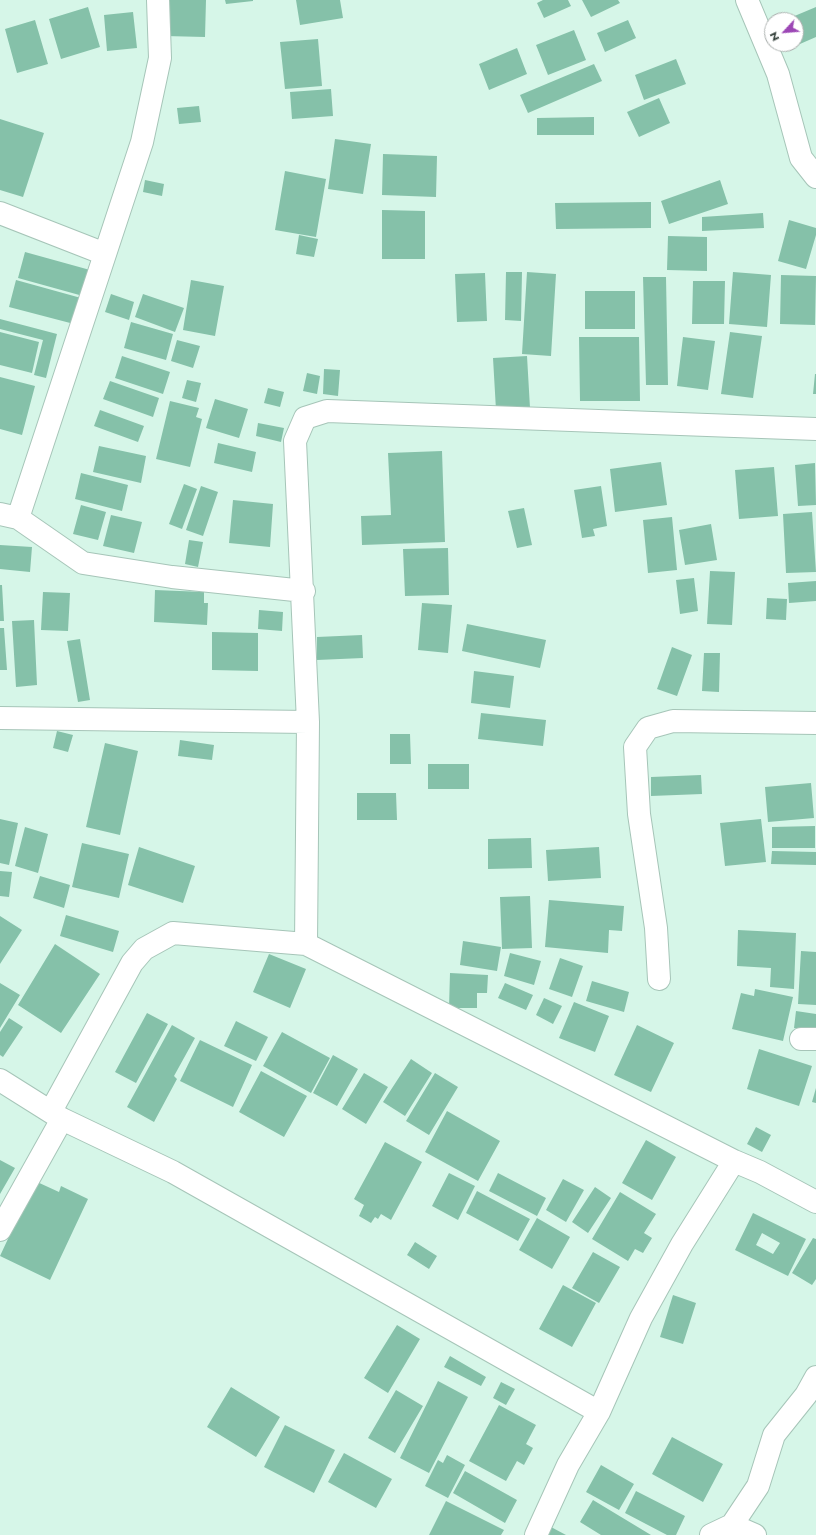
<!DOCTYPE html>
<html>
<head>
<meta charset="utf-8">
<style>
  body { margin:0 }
  #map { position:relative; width:816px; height:1535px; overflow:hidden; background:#d6f6e8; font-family:Jost,sans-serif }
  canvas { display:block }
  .north { position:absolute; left:764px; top:12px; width:40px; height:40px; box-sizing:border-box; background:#fff; border:1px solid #abb0ae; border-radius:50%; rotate:244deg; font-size:11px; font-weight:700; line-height:16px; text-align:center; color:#2d3a34 }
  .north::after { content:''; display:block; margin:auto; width:14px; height:18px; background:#9c47b5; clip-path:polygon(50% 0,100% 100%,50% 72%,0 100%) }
</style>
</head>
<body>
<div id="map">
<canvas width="816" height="1535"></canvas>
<div class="north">N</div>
</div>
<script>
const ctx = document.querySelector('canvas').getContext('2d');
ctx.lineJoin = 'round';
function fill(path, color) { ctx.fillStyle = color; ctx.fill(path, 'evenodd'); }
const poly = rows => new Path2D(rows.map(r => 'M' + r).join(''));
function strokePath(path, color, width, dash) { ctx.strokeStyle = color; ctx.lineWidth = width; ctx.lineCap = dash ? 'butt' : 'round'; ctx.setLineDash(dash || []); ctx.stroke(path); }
const building = poly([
  [165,0,206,0,205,37,165,36],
  [225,0,253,0,253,1,226,4],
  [296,0,340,0,343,18,300,25],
  [543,0,568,0,571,6,544,18,537,3],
  [582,0,618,0,620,3,591,17],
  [88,7,100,47,61,59,49,19],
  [816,7,816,37,793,47,792,44,796,44,796,20,785,20],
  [133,12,137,48,107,51,104,15],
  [35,20,48,64,17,73,5,29],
  [628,20,636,38,605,52,597,33],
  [574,30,586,60,548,75,536,45],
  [318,39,322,86,285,89,280,42],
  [517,48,527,74,489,90,479,64],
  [676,59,686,84,644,100,635,75],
  [594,64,602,81,528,113,520,95],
  [331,89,333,116,292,119,290,92],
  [659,98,670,123,639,137,627,112],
  [199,106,201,122,179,124,177,108],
  [594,117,594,135,537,135,537,118],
  [0,119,44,133,23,197,0,190],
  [335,139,371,144,363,194,328,189],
  [383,154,437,156,436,197,382,195],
  [285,171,326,179,316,237,275,230],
  [145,180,164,184,162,196,143,192],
  [720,180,728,204,669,224,661,201],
  [651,202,651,228,556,229,555,203],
  [382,210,425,211,425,259,382,259],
  [763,213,764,228,702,231,702,217],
  [789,220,816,228,816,235,806,269,778,261],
  [299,235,318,239,314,257,296,254],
  [668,236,707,237,707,271,667,270],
  [25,252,90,270,83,296,18,278],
  [506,272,522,272,521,321,505,320],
  [527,272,556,274,551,356,522,354],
  [733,272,771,275,767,327,729,324],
  [485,273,487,321,457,322,455,274],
  [781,275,816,276,815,325,780,324],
  [643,277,666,277,668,385,646,385],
  [16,280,81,298,74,324,9,307],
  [191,280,224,286,215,336,183,330],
  [693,281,725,281,724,324,692,324],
  [585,291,635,291,635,329,585,329],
  [111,294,134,302,129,320,105,312],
  [143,294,184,308,175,332,135,317],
  [0,319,57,334,46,378,34,375,43,340,0,329],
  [131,322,173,334,166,360,124,348],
  [0,332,39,342,32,373,0,365],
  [730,332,762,336,753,398,721,394],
  [579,337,639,337,640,401,580,401],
  [683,337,715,341,708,390,677,386],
  [177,340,200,346,193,368,171,361],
  [122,356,170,372,163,394,115,378],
  [527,356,530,408,496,410,493,358],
  [324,369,340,370,338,396,323,394],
  [307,373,320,376,317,394,303,391],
  [815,374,816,374,816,394,813,394],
  [0,377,35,386,22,435,0,429],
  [187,380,201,383,196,402,182,398],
  [110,381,159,398,153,417,103,399],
  [268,388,284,392,280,407,264,403],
  [215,399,248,409,239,438,206,428],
  [170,401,199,408,196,417,202,419,190,467,156,459],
  [100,410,144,426,138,442,94,426],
  [258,423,284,428,281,442,256,436],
  [218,443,256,452,252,472,214,463],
  [99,446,146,456,141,483,93,472],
  [442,451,445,542,362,545,361,516,391,515,388,453],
  [661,462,667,505,615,512,610,469],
  [815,463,816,505,798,506,795,465],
  [774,467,778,516,739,519,735,470],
  [81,473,128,485,122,511,75,499],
  [184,484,197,489,182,529,169,524],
  [201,486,218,492,203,536,186,530],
  [601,486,607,526,593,529,595,536,582,538,574,490],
  [233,500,273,504,270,547,229,543],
  [81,505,106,512,98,540,73,534],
  [524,508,532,545,517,548,508,511],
  [812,512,816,572,786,573,783,514],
  [111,515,142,522,134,553,103,546],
  [672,517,677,570,648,573,643,520],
  [711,524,717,560,685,565,679,530],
  [189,540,203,542,198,567,185,564],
  [0,545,32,547,30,572,0,569],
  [448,548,449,595,405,596,403,549],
  [710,571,735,572,732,625,707,624],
  [694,578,698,611,680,614,676,580],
  [816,581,816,601,789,603,788,583],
  [0,585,2,585,4,621,0,621],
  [155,590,204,592,204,603,208,603,207,625,154,622],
  [43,592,70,593,68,631,41,630],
  [767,598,787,599,786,620,766,619],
  [422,603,452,605,448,653,418,650],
  [259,610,283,612,282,631,258,629],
  [34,620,37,685,16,687,12,621],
  [467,624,546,640,540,668,462,651],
  [0,628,4,628,7,670,0,670],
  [212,632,258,633,258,671,212,670],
  [362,635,363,658,317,660,317,637],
  [80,639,90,700,78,702,67,641],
  [672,647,692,655,677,696,657,689],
  [704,653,720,653,719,692,702,691],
  [474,671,514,676,510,708,471,703],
  [481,713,546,720,543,746,478,739],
  [57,731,73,735,68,752,53,748],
  [390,734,410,734,411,764,390,764],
  [180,740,214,745,212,760,178,756],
  [105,743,138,751,120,835,86,827],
  [428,764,469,764,469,789,428,789],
  [701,775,702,794,651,796,651,777],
  [811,783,814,818,768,822,765,787],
  [357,793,396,793,397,820,357,820],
  [0,819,18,823,9,865,0,863],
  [761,819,766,862,725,866,720,823],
  [815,826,815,848,772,848,772,827],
  [25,827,48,834,38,873,15,866],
  [531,838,532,868,488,869,488,839],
  [82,843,129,854,119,898,72,887],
  [139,847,195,866,183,903,128,885],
  [599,847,601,878,548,881,546,850],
  [772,851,816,852,816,865,771,864],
  [0,871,12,872,9,897,0,896],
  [40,876,70,885,64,908,33,898],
  [530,896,532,948,502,949,500,897],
  [549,900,624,906,622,931,609,930,608,953,545,947],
  [66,915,119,931,113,952,60,936],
  [0,916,22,930,0,964],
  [738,930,796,933,794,989,770,987,771,968,737,966],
  [463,941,501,947,497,971,460,965],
  [55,944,100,974,61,1033,18,1005],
  [801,951,816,952,816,1005,798,1004],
  [510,953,541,961,534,985,504,976],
  [269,954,306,969,290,1008,253,992],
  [560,958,583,966,572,997,549,989],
  [450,973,488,975,487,993,477,993,477,1008,449,1008],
  [592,981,629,992,624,1012,586,1001],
  [0,983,20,995,0,1028],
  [505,983,533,995,526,1010,498,998],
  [755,989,793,997,783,1041,732,1029,741,993,754,996],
  [544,998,562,1006,553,1024,536,1015],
  [574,1002,609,1016,595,1052,559,1038],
  [796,1011,816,1014,816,1031,794,1028],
  [147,1013,168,1024,136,1083,115,1072],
  [9,1018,23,1027,3,1057,0,1055,0,1032],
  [236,1021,268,1037,256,1061,224,1046],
  [172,1025,195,1038,174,1076,177,1079,154,1122,127,1107],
  [637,1025,674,1043,651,1092,614,1075],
  [282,1032,330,1058,311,1093,263,1066],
  [200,1040,252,1065,233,1107,180,1081],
  [759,1049,812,1066,799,1106,747,1089],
  [333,1055,358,1069,337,1106,313,1093],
  [411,1059,432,1073,405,1116,383,1102],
  [261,1071,307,1096,284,1137,239,1112],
  [364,1073,388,1087,366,1124,342,1109],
  [435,1073,458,1087,429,1135,406,1121],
  [816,1088,816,1103,812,1102],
  [447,1111,500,1141,478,1181,425,1152],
  [756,1127,771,1135,762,1152,747,1144],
  [646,1140,676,1157,652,1200,622,1183],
  [385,1142,422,1162,391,1220,381,1214,378,1219,375,1217,371,1223,359,1216,364,1205,354,1199],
  [0,1160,15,1168,0,1194],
  [449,1173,475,1186,458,1220,432,1206],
  [498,1173,546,1198,537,1216,489,1191],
  [563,1179,584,1190,566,1222,546,1210],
  [35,1181,59,1192,61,1186,88,1199,50,1280,0,1256],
  [595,1187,611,1198,588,1233,572,1222],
  [477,1191,530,1219,518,1241,466,1213],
  [620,1192,656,1214,644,1233,652,1238,643,1253,635,1249,628,1261,592,1239],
  [753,1213,806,1239,788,1276,735,1250],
  [762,1233,780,1243,773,1254,756,1245],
  [537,1218,570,1237,552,1269,519,1250],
  [813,1238,816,1239,816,1279,812,1285,792,1273],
  [415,1242,437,1256,429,1269,407,1255],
  [593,1252,620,1267,599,1303,572,1288],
  [563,1285,596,1303,572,1347,539,1329],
  [673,1295,696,1303,683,1344,660,1337],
  [397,1325,420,1339,388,1393,364,1378],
  [450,1356,486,1377,481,1386,444,1367],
  [438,1381,468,1397,429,1473,400,1458],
  [501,1382,515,1389,506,1405,493,1398],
  [231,1387,280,1417,256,1457,207,1427],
  [396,1390,423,1406,395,1453,368,1438],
  [499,1405,536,1425,526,1444,533,1448,524,1465,517,1461,506,1481,469,1461],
  [285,1425,335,1450,314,1493,264,1467],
  [672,1437,723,1464,703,1502,652,1474],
  [344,1453,392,1479,376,1508,328,1482],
  [447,1455,465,1465,448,1498,425,1486,438,1460,443,1463],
  [601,1465,634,1484,619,1510,586,1492],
  [465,1471,517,1500,505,1523,453,1493],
  [636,1491,685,1516,676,1535,667,1535,625,1513],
  [593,1500,651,1535,601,1535,580,1522],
  [446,1501,504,1530,501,1535,429,1535],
  [551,1527,566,1535,547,1535]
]);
const street = poly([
  [747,0,778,74,801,158,816,177],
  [0,213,105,254],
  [0,514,18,518,83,563,172,577,304,591],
  [18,518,142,142,160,58,158,0],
  [0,718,308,722],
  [306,944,734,1161,760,1172,816,1202],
  [659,979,656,928,639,814,635,747,648,728,673,721,816,723],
  [801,1039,816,1039],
  [0,1080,62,1119,173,1172,599,1412],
  [51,1111,132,963,144,949,173,933,306,944,308,722,295,441,305,418,327,411,816,429],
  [0,1230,62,1119],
  [732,1525,758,1486,774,1435,806,1395,816,1377],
  [536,1535,568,1465,599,1412,641,1318,682,1244,734,1161],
  [711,1535,732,1525,755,1535]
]);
fill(building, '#85c1a9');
strokePath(street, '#a6c5b8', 24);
strokePath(street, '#fff', 22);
</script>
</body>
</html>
